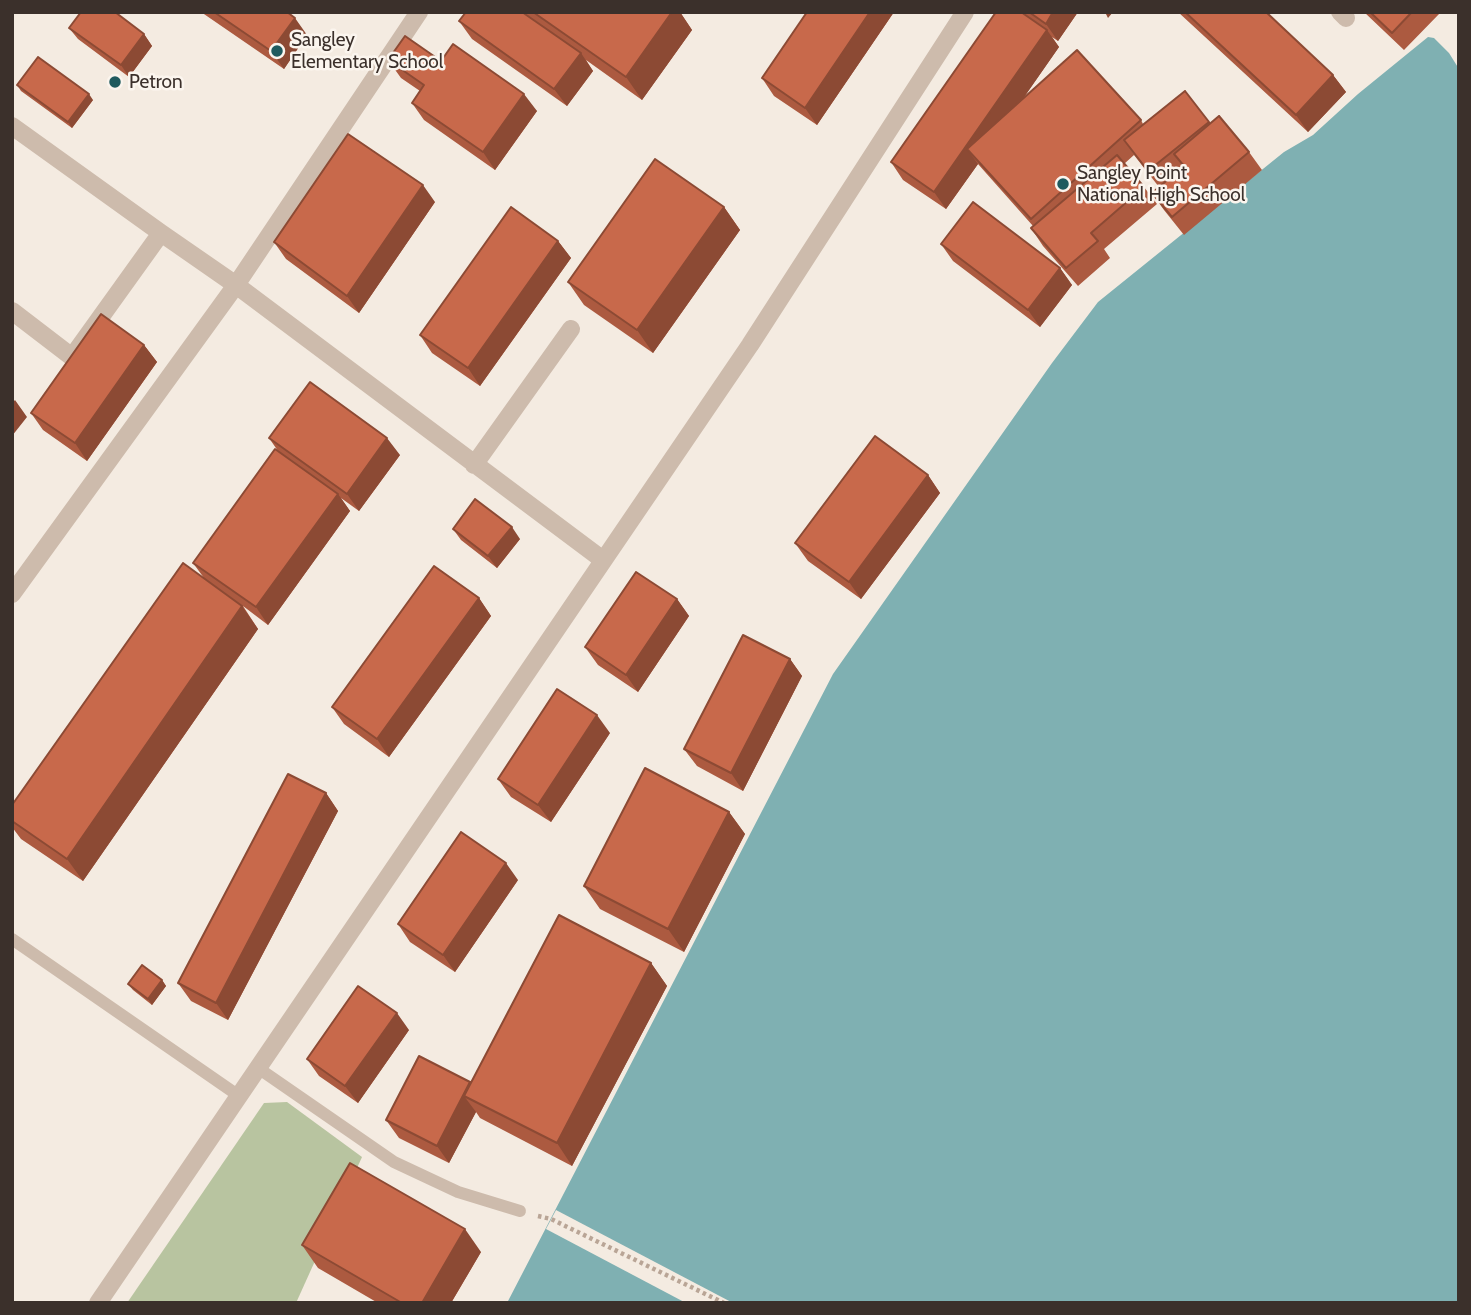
<!DOCTYPE html>
<html>
<head>
<meta charset="utf-8">
<style>
  body { margin:0 }
  #map { position:relative; width:1471px; height:1315px; overflow:hidden; background:#f4ebe1; font-family:Cabin,sans-serif }
  canvas { display:block }
  .frame { position:absolute; inset:0; border:14px solid #3b302b; pointer-events:none }
</style>
</head>
<body>
<div id="map">
<canvas width="1471" height="1315"></canvas>
<div class="frame"></div>
</div>
<script>
const ctx = document.querySelector('canvas').getContext('2d');
ctx.lineJoin = 'round';
function fill(path, color) { ctx.fillStyle = color; ctx.fill(path, 'evenodd'); }
const poly = rows => new Path2D(rows.map(r => 'M' + r).join(''));
function strokePath(path, color, width, dash) { ctx.strokeStyle = color; ctx.lineWidth = width; ctx.lineCap = dash ? 'butt' : 'round'; ctx.setLineDash(dash || []); ctx.stroke(path); }
function label(font, color, halo, rows, align = 'center') {
  ctx.font = font + ' Cabin,sans-serif'; ctx.lineWidth = 5; ctx.setLineDash([]); ctx.textBaseline = 'middle'; ctx.strokeStyle = halo; ctx.fillStyle = color; for (const [text, x, y, turn = 0] of rows) {
    ctx.save(); ctx.translate(x, y); ctx.rotate((+turn || 0) * Math.PI / 180); ctx.textAlign = isNaN(turn) ? turn : align; if (halo) ctx.strokeText(text, 0, 0); ctx.fillText(text, 0, 0); ctx.restore();
  }
}
const green = poly([
  [287,1102,362,1157,296,1303,127,1303,264,1103]
]);
const water = poly([
  [1428,37,1434,38,1449,53,1459,69,1459,1303,507,1303,833,674,1052,363,1098,302,1284,152,1313,135,1358,94]
]);
const pier = poly([
  [556,1210,733,1303,686,1303,546,1229]
]);
const path = poly([
  [538,1216,551,1219,724,1303]
]);
const lane = poly([
  [12,939,239,1096],
  [258,1068,394,1162,458,1192,520,1211]
]);
const street = poly([
  [1340,12,1346,18],
  [12,126,161,233,236,285,603,560],
  [12,311,72,357,161,233],
  [474,465,571,329],
  [12,594,236,285,419,12],
  [98,1303,750,345,965,12]
]);
const wall = poly([
  [201,12,287,12,307,35,284,69],
  [466,12,680,12,692,30,642,100,586,60,593,71,567,106,472,39,459,21],
  [807,12,894,12,817,125,774,96,762,78],
  [996,12,1078,12,1058,41,1052,37,1059,47,1024,97,1141,120,1143,124,1185,91,1210,123,1249,152,1262,170,1184,235,1164,210,1152,193,1159,187,1134,155,1124,164,1144,187,1157,204,1104,249,1110,258,1078,286,1043,246,1031,228,1033,226,978,164,946,209,903,180,891,162],
  [1178,12,1266,12,1333,75,1346,92,1308,132],
  [1364,12,1440,12,1440,13,1404,50],
  [69,28,144,34,152,46,129,77,78,39],
  [388,60,441,61,537,111,495,170,424,120,412,103,420,91,401,78],
  [17,85,93,100,72,128,21,91],
  [435,202,359,313,286,259,274,242],
  [724,207,740,230,653,353,584,305,568,282],
  [558,241,571,258,480,386,432,353,420,335],
  [941,244,1060,268,1072,285,1040,327,953,261],
  [144,345,157,362,87,461,43,430,31,413],
  [269,438,400,455,359,511,341,498,350,511,268,625,243,606,258,629,83,881,21,839,12,827,12,805,204,578,193,563,278,451],
  [928,475,940,493,861,599,808,561,795,543],
  [453,529,520,539,497,568,461,540],
  [479,598,491,616,389,757,344,724,332,707],
  [677,599,689,616,638,692,598,665,585,647],
  [790,659,802,676,743,791,697,766,684,749],
  [610,733,551,822,511,797,498,779],
  [326,793,338,811,228,1020,191,1001,178,983],
  [729,812,745,834,684,952,600,909,584,886],
  [518,880,455,972,410,942,398,924],
  [651,963,667,986,572,1166,480,1118,476,1112,449,1163,399,1138,386,1120,470,1082,471,1083],
  [162,980,166,986,152,1005,133,990,128,984],
  [409,1030,358,1103,319,1076,307,1059],
  [302,1245,481,1252,451,1303,378,1303,318,1268]
]);
const shadedWall = poly([
  [672,12,680,12,692,30,642,100,626,77],
  [870,12,894,12,817,125,805,108],
  [1053,12,1078,12,1058,41,1046,24],
  [1105,12,1113,12,1108,18],
  [295,18,307,35,284,69,271,51],
  [1047,30,1059,47,979,162,967,149,978,164,946,209,934,192],
  [144,34,152,46,129,77,121,65],
  [581,53,593,71,567,106,554,89],
  [1333,75,1346,92,1308,132,1296,115],
  [89,94,93,100,72,128,68,122],
  [524,94,537,111,495,170,483,152],
  [423,185,435,202,359,313,347,296],
  [724,207,740,230,653,353,637,330],
  [558,241,571,258,480,386,468,368],
  [1060,268,1072,285,1040,327,1028,310],
  [144,345,157,362,87,461,75,443],
  [15,400,27,417,12,436,12,403],
  [387,438,400,455,359,511,347,494],
  [928,475,940,493,861,599,849,582],
  [338,494,350,511,268,625,256,607],
  [512,527,520,539,497,568,488,556],
  [479,598,491,616,389,757,377,739],
  [677,599,689,616,638,692,626,675],
  [242,606,258,629,83,881,67,859],
  [790,659,802,676,743,791,731,773],
  [597,715,610,733,551,822,538,805],
  [326,793,338,811,228,1020,216,1003],
  [729,812,745,834,684,952,668,929],
  [506,863,518,880,455,972,443,955],
  [651,963,667,986,572,1166,557,1143],
  [162,980,166,986,152,1005,148,999],
  [397,1013,409,1030,358,1103,345,1086],
  [470,1082,482,1100,464,1096,476,1112,449,1163,437,1146],
  [465,1229,481,1252,451,1303,422,1303]
]);
const building = poly([
  [81,12,115,12,144,34,121,65,69,28,81,12],
  [214,12,287,12,295,18,271,51,214,12],
  [466,12,522,12,581,53,554,89,459,21,466,12],
  [533,12,672,12,626,77,533,12],
  [807,12,870,12,805,108,762,78,807,12],
  [996,12,1021,12,1047,30,934,192,891,162,996,12],
  [1029,12,1053,12,1046,24,1029,12],
  [1185,12,1266,12,1333,75,1296,115,1185,12],
  [1370,12,1412,12,1392,33,1370,12],
  [405,36,441,61,453,44,524,94,483,152,412,103,424,85,388,60,405,36],
  [1077,50,1141,120,1031,219,967,149,1077,50],
  [38,57,89,94,68,122,17,85,38,57],
  [1185,91,1209,122,1148,171,1124,140,1185,91],
  [1219,116,1249,152,1172,217,1152,193,1184,166,1174,154,1219,116],
  [348,134,423,185,347,296,274,242,348,134],
  [1117,155,1144,187,1091,233,1098,241,1066,268,1031,228,1117,155],
  [655,159,724,207,637,330,568,282,655,159],
  [973,202,1060,268,1028,310,941,244,973,202],
  [511,207,558,241,468,368,420,335,511,207],
  [101,314,144,345,75,443,31,413,101,314],
  [310,382,387,438,347,494,269,438,310,382],
  [875,436,928,475,849,582,795,543,875,436],
  [275,449,338,494,256,607,193,563,275,449],
  [475,499,512,527,488,556,453,529,475,499],
  [183,563,242,606,67,859,12,821,12,805,183,563],
  [434,566,479,598,377,739,332,707,434,566],
  [636,572,677,599,626,675,585,647,636,572],
  [743,635,790,659,731,773,684,749,743,635],
  [557,689,597,715,538,805,498,779,557,689],
  [645,768,729,812,668,929,584,886,645,768],
  [288,774,326,793,216,1003,178,983,288,774],
  [461,832,506,863,443,955,398,924,461,832],
  [559,915,651,963,557,1143,464,1096,559,915],
  [142,965,162,980,148,999,128,984,142,965],
  [358,986,397,1013,345,1086,307,1059,358,986],
  [419,1056,470,1082,437,1146,386,1120,419,1056],
  [350,1163,465,1229,422,1303,402,1303,302,1245,350,1163]
]);
const markers = [
  [277,51,7,"#1f5a5e"],
  [115,82,7,"#1f5a5e"],
  [1063,184,7,"#1f5a5e"]
];
const poiNames = [
  ["Sangley",291,40],
  ["Elementary School",291,62],
  ["Petron",129,82],
  ["Sangley Point",1077,173],
  ["National High School",1077,195]
];
fill(green, '#b8c4a0');
fill(water, '#7fb0b2');
fill(pier, '#f4ebe1');
strokePath(path, '#b9a596', 4.5, [3.5, 3.5]);
strokePath(lane, '#cdbbac', 12);
strokePath(street, '#cdbbac', 18);
fill(wall, '#ac5a40');
fill(shadedWall, '#8c4a34');
fill(building, '#c8694b');
strokePath(building, '#8c4a34', 2);
for (const [x, y, r, color] of markers) { const dot = new Path2D(); dot.arc(x, y, r, 0, 2 * Math.PI); ctx.fillStyle = color; ctx.fill(dot); strokePath(dot, '#fbf5ee', 2.5); }
label('19px', '#3b302b', '#fbf5ee', poiNames, 'left');
</script>
</body>
</html>
